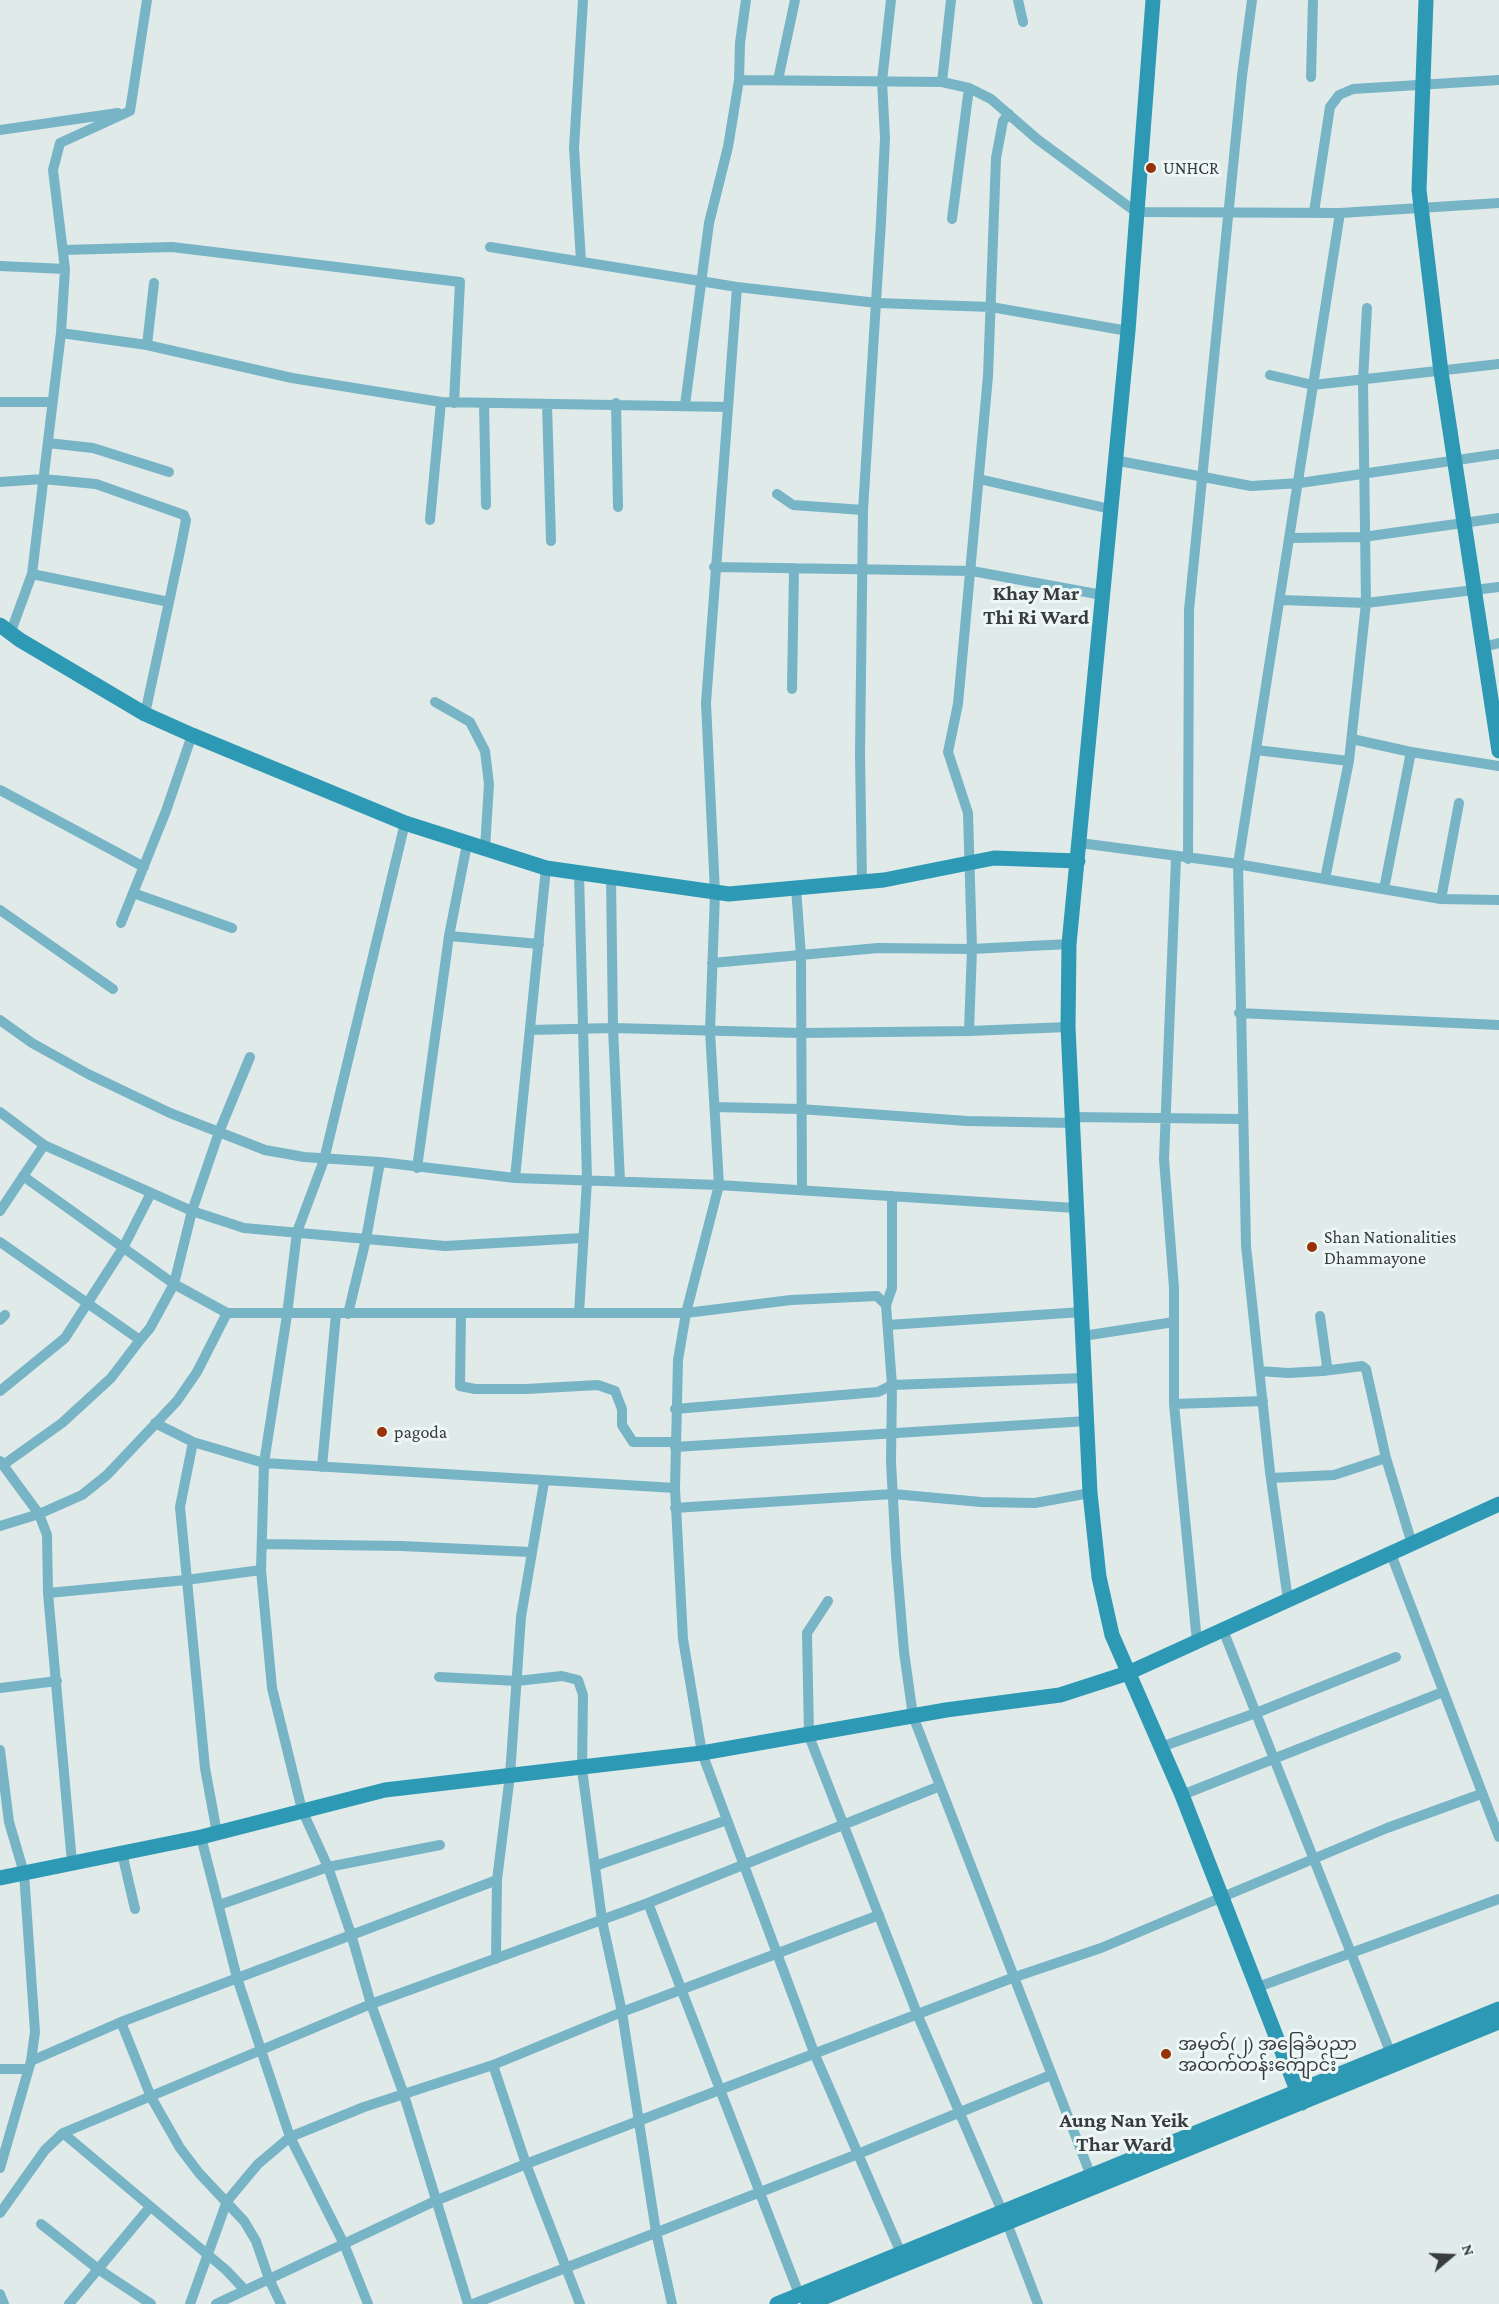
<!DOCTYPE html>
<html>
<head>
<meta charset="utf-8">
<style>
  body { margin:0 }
  #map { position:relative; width:1499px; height:2304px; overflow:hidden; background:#dfeae9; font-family:"Crimson Pro",serif }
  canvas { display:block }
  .north { position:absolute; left:1421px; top:2226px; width:60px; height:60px; -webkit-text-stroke:4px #ecf7f6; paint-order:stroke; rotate:71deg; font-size:16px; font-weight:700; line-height:24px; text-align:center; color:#383c3c }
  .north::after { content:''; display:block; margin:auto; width:21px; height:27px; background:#383c3c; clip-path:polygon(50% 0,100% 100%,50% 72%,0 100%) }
</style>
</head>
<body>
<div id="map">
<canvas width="1499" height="2304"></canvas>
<div class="north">N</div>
</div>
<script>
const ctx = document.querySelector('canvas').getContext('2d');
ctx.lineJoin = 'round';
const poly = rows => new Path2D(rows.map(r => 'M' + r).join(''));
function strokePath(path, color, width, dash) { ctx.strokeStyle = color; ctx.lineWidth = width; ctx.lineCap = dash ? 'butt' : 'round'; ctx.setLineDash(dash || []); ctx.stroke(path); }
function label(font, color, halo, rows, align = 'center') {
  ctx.font = font + ' "Crimson Pro","Noto Sans Myanmar",serif'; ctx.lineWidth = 6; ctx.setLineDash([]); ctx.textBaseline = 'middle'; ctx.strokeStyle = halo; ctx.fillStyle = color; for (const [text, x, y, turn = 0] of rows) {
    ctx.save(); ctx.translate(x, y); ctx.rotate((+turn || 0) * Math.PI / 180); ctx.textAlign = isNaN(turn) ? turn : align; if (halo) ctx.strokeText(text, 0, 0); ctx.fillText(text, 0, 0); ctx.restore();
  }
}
const street = poly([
  [1018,0,1023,22],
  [1311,77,1313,0],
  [739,80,942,82,969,88,991,99,1037,139,1136,212,1340,213,1499,203],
  [778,80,795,0],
  [942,82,951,0],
  [130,111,147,0],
  [0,130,118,113],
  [1314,212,1330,107,1339,95,1353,89,1499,80],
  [952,219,969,88],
  [490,247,737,287,877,303,991,307,1128,331],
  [63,250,172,247,460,282,454,403],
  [581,261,574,148,583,0],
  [0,266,65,269],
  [737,287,706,703,715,893,710,1031,719,1185,686,1313,678,1360,675,1488,683,1639,702,1753,815,2055,901,2253],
  [61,333,147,345,292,378,441,402,728,407],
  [147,345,154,283],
  [1270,375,1313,385,1499,364],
  [0,402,52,402],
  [484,403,486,505],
  [616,403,618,507],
  [547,404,551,541],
  [685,405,709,223,728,147,739,80,740,43,746,0],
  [48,443,93,448,169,472],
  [1114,460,1251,486,1300,483,1499,454],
  [979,479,1110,509],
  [0,482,43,479,96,484,184,515,186,520,181,546,145,714],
  [777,494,793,505,863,510],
  [430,520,441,402],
  [1291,538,1363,537,1499,518],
  [714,567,972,571,1102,595],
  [32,574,169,602],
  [1281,600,1366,603,1499,587],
  [10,634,32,574,61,333,65,269,53,170,60,143,130,111],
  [1483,647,1499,643],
  [792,689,794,568],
  [435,702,470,722,485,751,489,784,485,848],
  [1352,739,1411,752,1499,766],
  [1256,750,1349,761],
  [0,790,144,867],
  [405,823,324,1160,297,1232,287,1315,264,1463,261,1570,272,1688,302,1810,328,1867,351,1934,371,2004,404,2095,468,2304],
  [1080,843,1231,863,1441,899,1499,900],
  [1176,858,1164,1159,1174,1288,1174,1404,1197,1642],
  [1188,859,1189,610,1242,76,1252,0],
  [611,877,613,1028,620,1181],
  [1325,879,1349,761,1366,603,1363,380,1367,308],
  [862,882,860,754,863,510,881,222,885,138,882,81,891,0],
  [796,888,801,956,802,1190],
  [1384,889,1411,752],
  [133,893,232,928],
  [1441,899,1459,803],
  [0,910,113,989],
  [121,923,166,811,192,735],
  [449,936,539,944],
  [712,963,878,948,972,949,1069,944],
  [1239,1013,1499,1025],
  [0,1020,32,1043,88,1074,170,1113,265,1150,304,1157,380,1162,515,1178,719,1185,1075,1208],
  [530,1030,613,1028,801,1033,969,1031,1068,1027],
  [969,1031,972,949,968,813,948,752,958,704,988,376,996,158,1003,121,1009,114],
  [716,1107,800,1109,967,1121,1072,1123],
  [0,1112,44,1145,192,1211,244,1228,445,1246,582,1238],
  [1072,1117,1242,1119],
  [417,1168,449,936,467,844],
  [23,1176,174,1284,227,1313,686,1313,791,1300,877,1296,886,1305,892,1385,891,1462,896,1555,904,1652,913,1716,1091,2176],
  [515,1178,546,868],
  [0,1211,44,1145],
  [0,1242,140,1340,150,1328,174,1284,192,1211,219,1132,250,1057],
  [886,1305,892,1288,892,1196],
  [461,1313,460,1386,475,1389,526,1389,598,1385,615,1391,622,1409,622,1425,633,1442,675,1442],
  [579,1313,587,1180,579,873],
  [348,1314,366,1239,380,1162],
  [0,1320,5,1315],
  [888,1325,1082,1312],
  [1083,1336,1174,1322],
  [1259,1371,1288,1373,1323,1371,1327,1366,1320,1316],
  [0,1391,65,1338,123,1248,151,1193],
  [1174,1404,1263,1401],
  [675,1409,878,1392,892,1385,1084,1378],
  [155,1423,193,1442,264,1463,675,1488],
  [193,1442,180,1507,205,1768,217,1833],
  [675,1447,1087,1421],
  [1386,1458,1412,1544],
  [0,1461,39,1514,47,1535,48,1593,72,1863],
  [3,1465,62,1423,111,1378,140,1340],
  [322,1467,336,1314],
  [1271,1478,1334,1475,1386,1458,1366,1369,1362,1366,1323,1371],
  [675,1508,893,1494,981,1502,1035,1503,1090,1493],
  [0,1526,39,1514,82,1495,107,1475,177,1401,197,1372,227,1313],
  [262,1544,401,1546,530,1552],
  [1391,1554,1499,1837],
  [48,1593,186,1580,261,1570],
  [1288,1600,1270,1472,1246,1246,1238,864,1340,213],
  [828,1601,807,1633,809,1736,918,2016,1002,2211],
  [1223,1630,1391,2054],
  [439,1677,517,1681,562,1676,578,1680,583,1695,582,1769,602,1920,622,2012,656,2232,672,2304],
  [0,1688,57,1681],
  [1161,1747,1256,1713,1396,1657],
  [0,1750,9,1822,24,1873,35,2032,31,2061,0,2168],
  [1182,1795,1443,1692],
  [201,1837,237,1978,290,2137,344,2244,368,2304],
  [122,1853,135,1909],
  [595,1866,727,1820],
  [648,1903,799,2294],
  [219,1905,328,1867,440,1845],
  [496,1959,497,1880,510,1775,521,1617,544,1482],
  [1258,1987,1499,1899],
  [121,2022,151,2097,180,2148,199,2173,244,2221,256,2241,269,2279,281,2304],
  [31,2061,121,2022,497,1880],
  [493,2065,526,2164,580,2304],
  [0,2069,28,2069],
  [63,2133,226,2270,245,2290],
  [0,2213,45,2150,63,2133,371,2004,648,1903,940,1786],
  [1007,2223,1038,2304],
  [41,2224,98,2269,151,2304],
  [0,2294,4,2304],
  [69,2304,150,2207],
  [190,2304,227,2201,258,2164,290,2137,364,2107,493,2065,622,2012,879,1915],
  [216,2304,435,2201,526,2164,1012,1978,1101,1948,1387,1828,1481,1794],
  [473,2304,858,2154,1051,2075]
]);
const secondary = poly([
  [1153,0,1128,331,1069,944,1068,1027,1090,1493,1099,1577,1112,1635,1182,1795,1302,2103],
  [1426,0,1419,190,1441,372,1499,751],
  [0,625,20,640,145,714,192,735,405,823,546,868,729,894,884,880,994,858,1078,861],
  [0,1878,201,1837,385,1790,702,1753,946,1710,1060,1695,1128,1673,1499,1504],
  [777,2304,1499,2009],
  [808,2304,1499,2022]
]);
const markers = [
  [1151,168,6,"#983308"],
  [1312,1247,6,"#983308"],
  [382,1432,6,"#983308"],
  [1166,2054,6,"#983308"]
];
const poiNames = [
  ["UNHCR",1163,168],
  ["Shan Nationalities",1324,1237],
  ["Dhammayone",1324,1258],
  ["pagoda",394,1432],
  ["အမှတ်(၂) အခြေခံပညာ",1178,2044],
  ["အထက်တန်းကျောင်း",1178,2065]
];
const quarterNames = [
  ["Khay Mar",1036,594],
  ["Thi Ri Ward",1036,618],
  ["Aung Nan Yeik",1124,2121],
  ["Thar Ward",1124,2145]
];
strokePath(street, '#77b4c6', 10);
strokePath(secondary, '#2d99b4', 15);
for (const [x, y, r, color] of markers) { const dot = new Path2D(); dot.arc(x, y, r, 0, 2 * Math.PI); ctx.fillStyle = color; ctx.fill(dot); strokePath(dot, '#ecf7f6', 2); }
label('18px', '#383c3c', '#ecf7f6', poiNames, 'left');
label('bold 21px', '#383c3c', '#ecf7f6', quarterNames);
</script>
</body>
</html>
